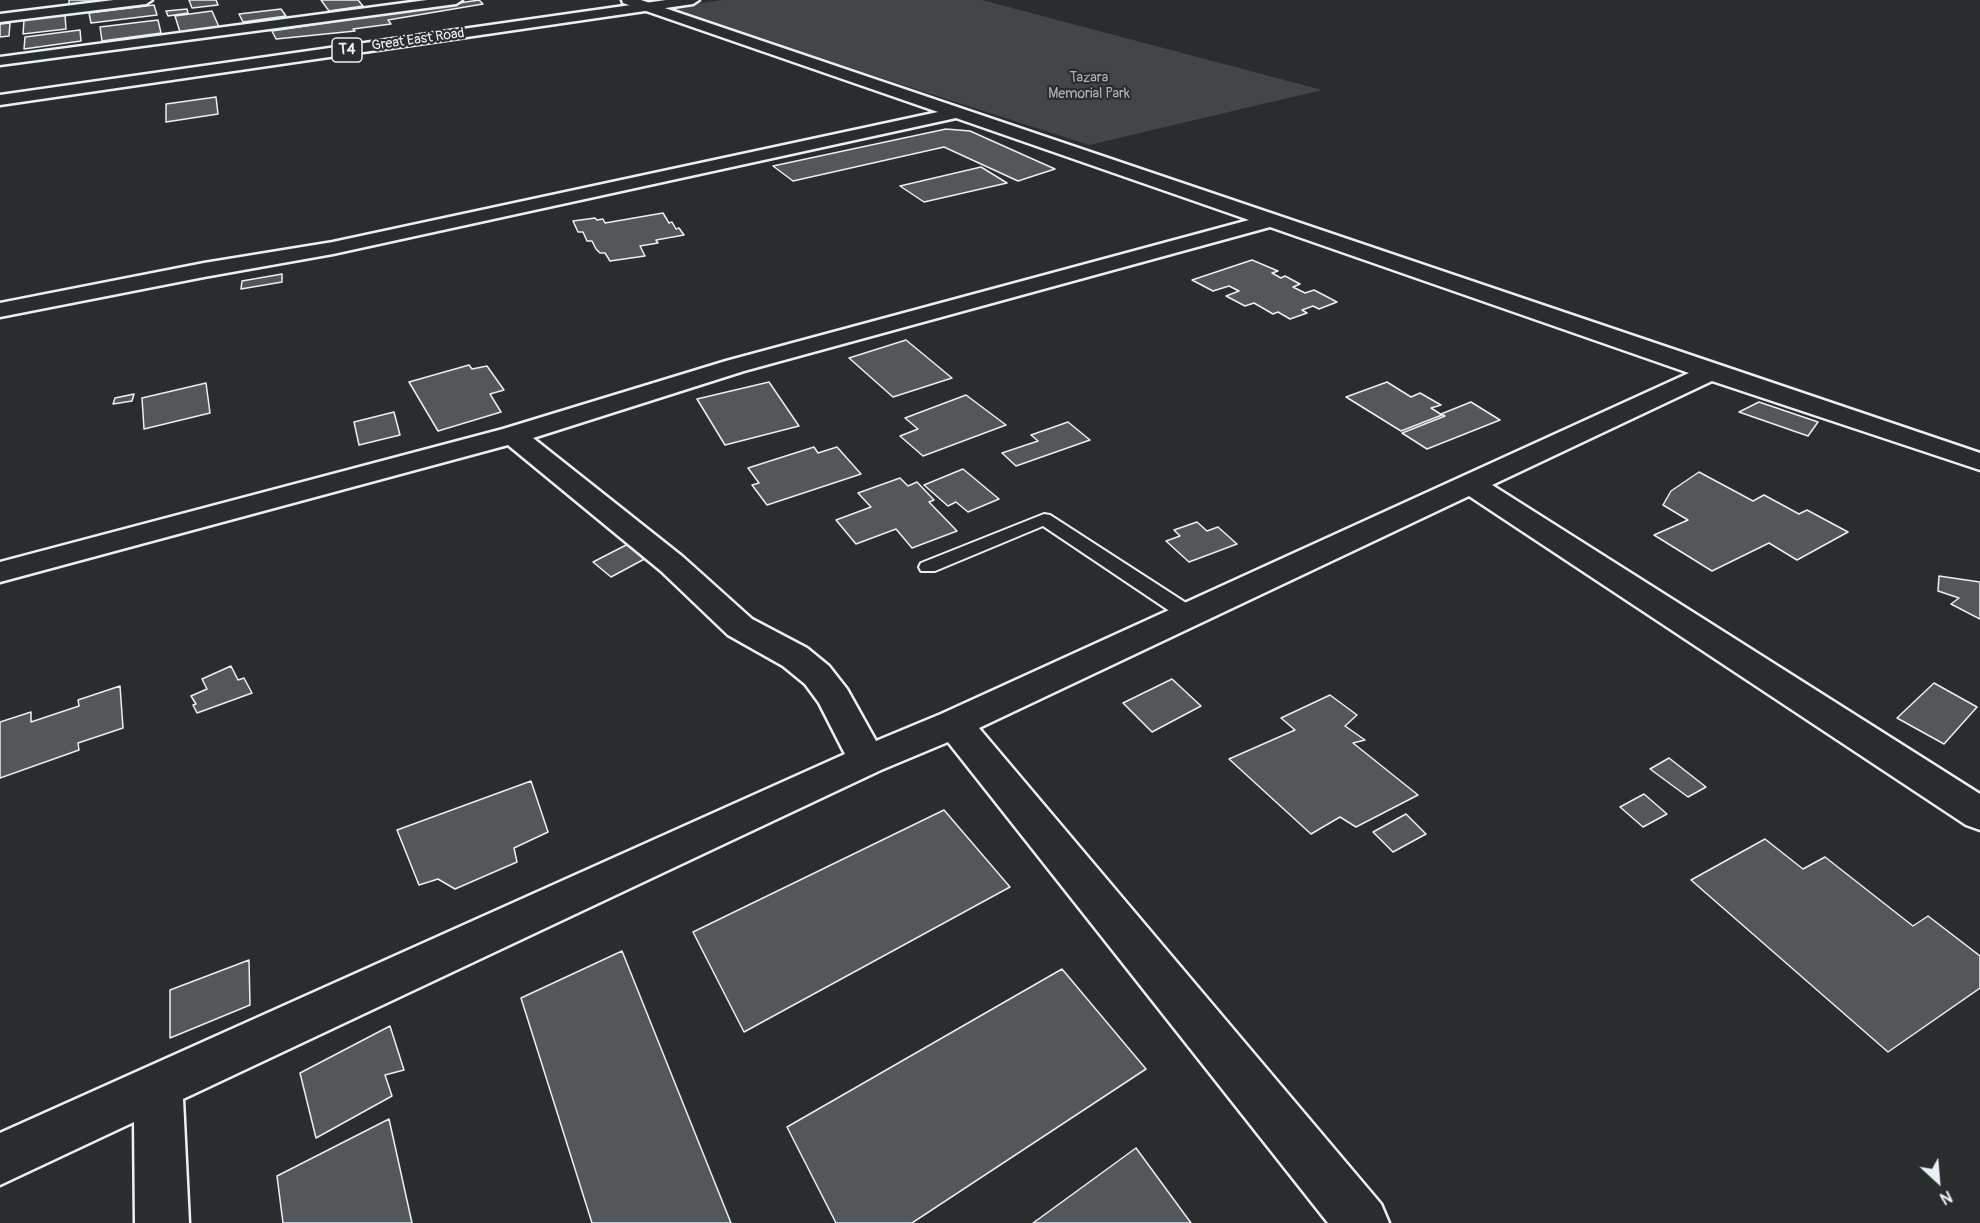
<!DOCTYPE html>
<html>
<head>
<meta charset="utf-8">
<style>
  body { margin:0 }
  #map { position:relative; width:1980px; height:1223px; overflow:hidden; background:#2a2d2e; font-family:Pangolin,sans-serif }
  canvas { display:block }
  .north { position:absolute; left:1908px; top:1151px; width:60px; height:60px; -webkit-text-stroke:4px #2a2d2e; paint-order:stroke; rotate:154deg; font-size:16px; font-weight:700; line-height:24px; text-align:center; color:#e8f1f8 }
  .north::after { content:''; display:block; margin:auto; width:21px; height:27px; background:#e8f1f8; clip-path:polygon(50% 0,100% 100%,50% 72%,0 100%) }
</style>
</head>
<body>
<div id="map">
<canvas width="1980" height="1223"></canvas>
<div class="north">N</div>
</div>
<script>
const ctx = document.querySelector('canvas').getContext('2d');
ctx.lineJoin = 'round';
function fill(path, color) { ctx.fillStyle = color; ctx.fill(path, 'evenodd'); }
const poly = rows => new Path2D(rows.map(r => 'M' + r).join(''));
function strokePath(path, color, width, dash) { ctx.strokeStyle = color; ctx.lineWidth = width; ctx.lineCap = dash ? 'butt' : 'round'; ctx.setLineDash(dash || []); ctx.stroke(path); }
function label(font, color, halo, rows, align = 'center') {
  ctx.font = font + ' Pangolin,sans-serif'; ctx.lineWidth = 4.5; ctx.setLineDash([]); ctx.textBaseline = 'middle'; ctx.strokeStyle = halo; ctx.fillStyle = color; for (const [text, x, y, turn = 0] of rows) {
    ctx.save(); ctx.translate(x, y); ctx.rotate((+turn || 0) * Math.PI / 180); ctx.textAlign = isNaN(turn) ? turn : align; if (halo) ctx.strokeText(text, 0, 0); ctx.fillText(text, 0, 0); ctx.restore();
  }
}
const green = poly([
  [723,0,982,0,1322,90,1089,145,664,8]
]);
const building = poly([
  [69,0,104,0,104,1,69,5,69,0],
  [189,0,216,0,218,5,192,8,189,0],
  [321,0,358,0,363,6,329,11,321,0],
  [479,0,483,4,388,20,391,24,353,29,355,31,276,39,272,31,479,0],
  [154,5,157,15,91,23,89,13,154,5],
  [187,9,188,13,168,16,166,11,187,9],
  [281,9,286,16,243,22,239,14,281,9],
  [212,11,219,27,180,32,175,16,212,11],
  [65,15,66,29,23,34,24,20,65,15],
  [158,20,161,33,102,41,100,27,158,20],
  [10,23,9,36,0,37,0,24,10,23],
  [80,30,81,41,24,49,25,37,80,30],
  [216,97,218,114,166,122,166,104,216,97],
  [946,129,970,131,1055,169,1018,181,944,147,793,181,773,166,946,129],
  [981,167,1007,183,924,202,900,186,981,167],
  [663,213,669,223,672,222,676,229,679,228,684,235,656,240,658,243,640,246,645,256,610,261,605,253,600,253,596,249,592,241,587,241,583,232,578,232,573,221,595,218,597,220,603,219,605,223,663,213],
  [1252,260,1278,271,1272,273,1281,278,1285,276,1300,284,1293,287,1305,293,1314,290,1337,302,1319,309,1313,306,1302,310,1307,313,1290,319,1278,312,1273,314,1254,303,1245,306,1226,296,1239,291,1229,286,1213,291,1192,280,1252,260],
  [282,274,282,282,241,289,242,281,282,274],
  [906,340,952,378,893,397,849,358,906,340],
  [469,365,472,369,487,366,504,390,490,394,501,412,438,431,409,382,469,365],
  [769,382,799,426,725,445,697,399,769,382],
  [1387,382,1411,397,1420,393,1441,405,1431,408,1442,415,1401,431,1346,397,1387,382],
  [206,383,210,413,144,429,142,398,206,383],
  [134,394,132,401,113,404,115,398,134,394],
  [966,395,1006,425,923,456,900,436,918,429,905,418,966,395],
  [1471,402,1500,420,1427,449,1402,433,1445,416,1441,414,1471,402],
  [1759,402,1818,422,1808,436,1739,412,1759,402],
  [394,412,400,435,359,445,354,422,394,412],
  [1068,422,1090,440,1016,466,1002,453,1038,441,1031,435,1068,422],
  [814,447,818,453,837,447,861,474,767,505,752,485,759,483,748,468,814,447],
  [963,469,999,499,968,512,956,502,948,506,924,485,963,469],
  [1699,472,1753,501,1764,495,1799,514,1807,510,1848,532,1797,560,1769,543,1712,571,1654,535,1688,520,1663,505,1671,491,1699,472],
  [900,478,908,486,917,482,934,500,929,502,957,531,912,548,896,529,856,544,836,520,871,507,858,493,900,478],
  [1197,522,1207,531,1218,527,1237,544,1189,562,1166,541,1180,536,1174,530,1197,522],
  [632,542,650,556,611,577,593,562,632,542],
  [1939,576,1980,582,1980,619,1951,604,1959,598,1938,591,1939,576],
  [231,666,238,680,244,678,252,693,197,713,193,705,196,704,191,696,207,689,202,679,231,666],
  [1172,679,1201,706,1152,732,1123,703,1172,679],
  [1934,683,1977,707,1944,744,1897,718,1934,683],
  [120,686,123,728,78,743,79,750,0,778,0,722,31,712,31,722,79,706,78,700,120,686],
  [1330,695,1357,715,1345,726,1365,740,1353,743,1418,795,1356,827,1340,817,1311,834,1229,759,1295,730,1281,718,1330,695],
  [1669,758,1706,787,1688,797,1650,769,1669,758],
  [531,781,548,832,514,848,517,862,455,889,438,879,419,885,397,830,531,781],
  [1644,794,1667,814,1643,827,1620,807,1644,794],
  [944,810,1010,887,744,1032,693,932,944,810],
  [1406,814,1426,834,1393,852,1373,832,1406,814],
  [1765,839,1803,869,1825,857,1913,926,1928,916,1980,956,1980,988,1888,1052,1691,880,1765,839],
  [622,951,731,1223,592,1223,521,998,622,951],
  [249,960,250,1005,170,1038,170,990,249,960],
  [1062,969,1146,1069,912,1223,836,1223,787,1127,1062,969],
  [390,1026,404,1070,385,1075,392,1096,316,1138,300,1073,390,1026],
  [389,1119,412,1223,283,1223,277,1176,389,1119],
  [1136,1148,1191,1223,1033,1223,1136,1148]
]);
const lane = poly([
  [1044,514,1050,515,1197,610,1200,615,1197,620,1190,622,1183,620,1043,526,935,571,921,571,919,567,921,563,1044,514]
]);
const street = poly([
  [114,0,152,0,146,4,0,22,0,14,114,0],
  [427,0,462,0,456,4,0,65,0,57,427,0],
  [622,0,641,0,1980,453,1980,470,1712,381,1492,485,1980,794,1980,830,1966,825,1469,496,979,728,1381,1204,1389,1223,1328,1223,948,742,881,770,183,1099,189,1223,135,1223,134,1122,0,1185,0,1133,845,754,819,703,805,684,783,666,728,635,661,571,508,445,0,582,0,562,503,429,726,361,1249,220,956,118,333,254,204,277,0,317,0,303,204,263,333,242,938,112,623,3,622,0],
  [1270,227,1689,373,941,714,876,741,847,689,829,666,807,648,752,619,683,557,533,438,744,371,1270,227]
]);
const highway = poly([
  [666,0,699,0,693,4,0,105,0,95,666,0]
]);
const farStreetnames = [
  ["Great East Road",418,40,-8]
];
const farParknames = [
  ["Tazara",1089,78],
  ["Memorial Park",1089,94]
];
const shields = [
  [347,50,30]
];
const shieldNames = [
  ["T4",347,50]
];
fill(green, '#424648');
fill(building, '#535759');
strokePath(building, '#e8f1f8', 1.5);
strokePath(lane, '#e8f1f8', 4);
strokePath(street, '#e8f1f8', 5);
strokePath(highway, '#e8f1f8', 5);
fill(lane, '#2a2d2e');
fill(street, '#2a2d2e');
fill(highway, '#2a2d2e');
label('14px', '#e8f1f8', '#2a2d2e', farStreetnames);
label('14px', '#aeb5ba', '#2a2d2e', farParknames);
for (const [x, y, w] of shields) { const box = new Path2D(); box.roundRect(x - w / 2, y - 12, w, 24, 4.5); ctx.fillStyle = '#2a2d2e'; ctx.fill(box); strokePath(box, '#e8f1f8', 1.5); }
label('bold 15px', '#e8f1f8', null, shieldNames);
</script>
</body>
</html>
